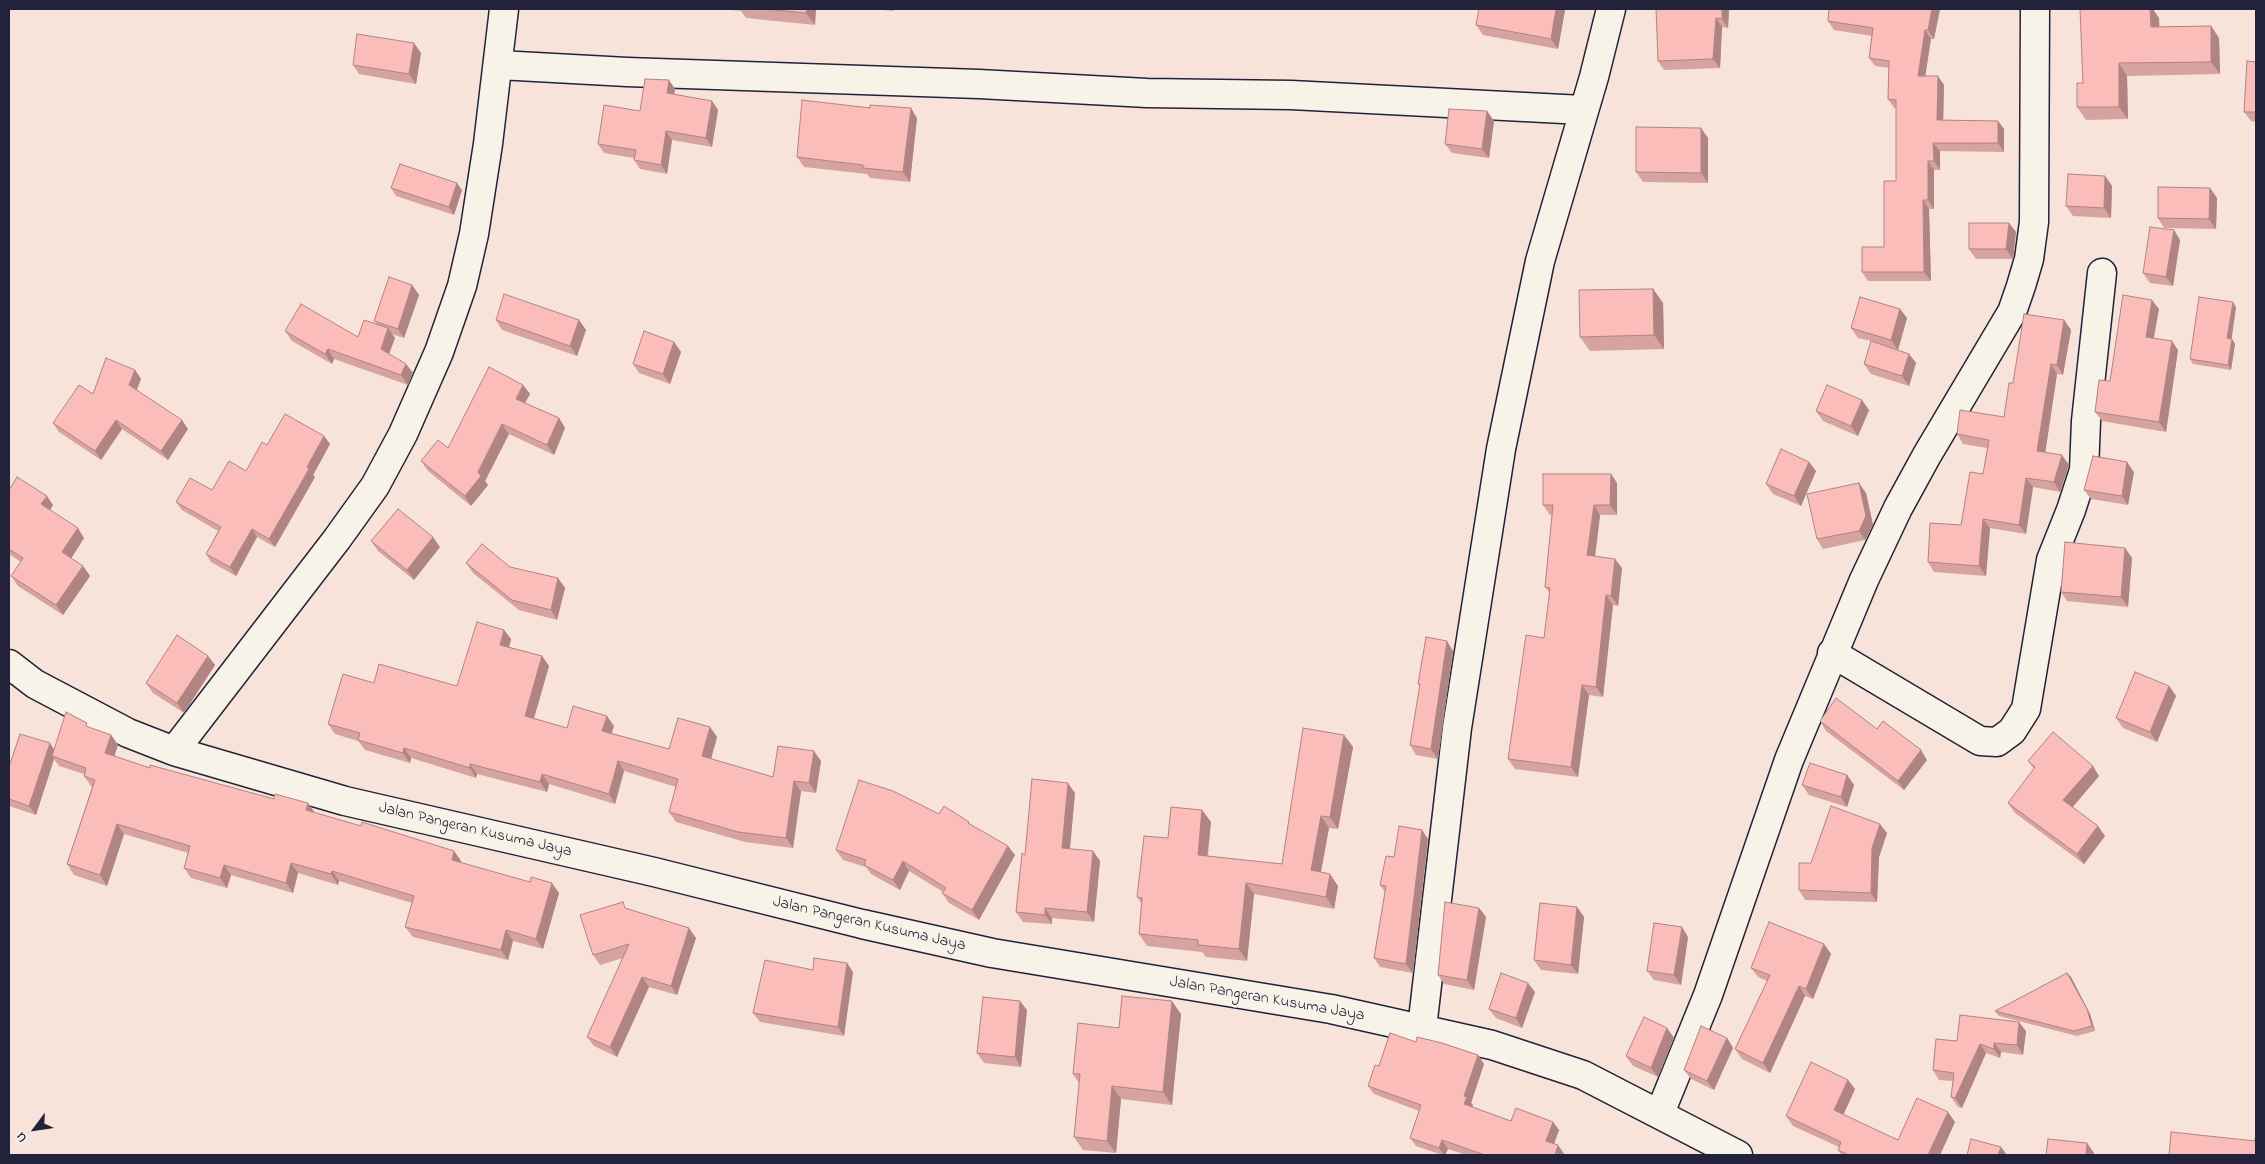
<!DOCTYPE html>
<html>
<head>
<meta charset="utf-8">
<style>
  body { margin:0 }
  #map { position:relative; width:2265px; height:1164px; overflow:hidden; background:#f8e3da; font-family:"Indie Flower",sans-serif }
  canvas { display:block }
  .frame { position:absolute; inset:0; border:10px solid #22223b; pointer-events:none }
  .north { position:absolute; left:10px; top:1104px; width:50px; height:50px; -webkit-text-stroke:4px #f7f3e8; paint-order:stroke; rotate:239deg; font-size:14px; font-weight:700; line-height:20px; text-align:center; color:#22223b }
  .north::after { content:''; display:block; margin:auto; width:18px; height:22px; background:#22223b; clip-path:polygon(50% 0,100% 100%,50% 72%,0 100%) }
</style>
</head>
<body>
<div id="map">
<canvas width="2265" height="1164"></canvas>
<div class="frame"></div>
<div class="north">U</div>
</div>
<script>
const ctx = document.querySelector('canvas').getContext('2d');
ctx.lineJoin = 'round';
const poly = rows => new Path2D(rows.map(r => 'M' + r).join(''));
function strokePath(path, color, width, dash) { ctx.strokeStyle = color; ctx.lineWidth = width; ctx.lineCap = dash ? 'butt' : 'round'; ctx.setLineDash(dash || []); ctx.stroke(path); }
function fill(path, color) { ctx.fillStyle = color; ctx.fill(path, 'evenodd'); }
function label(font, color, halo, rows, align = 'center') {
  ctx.font = font + ' "Indie Flower",sans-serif'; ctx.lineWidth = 5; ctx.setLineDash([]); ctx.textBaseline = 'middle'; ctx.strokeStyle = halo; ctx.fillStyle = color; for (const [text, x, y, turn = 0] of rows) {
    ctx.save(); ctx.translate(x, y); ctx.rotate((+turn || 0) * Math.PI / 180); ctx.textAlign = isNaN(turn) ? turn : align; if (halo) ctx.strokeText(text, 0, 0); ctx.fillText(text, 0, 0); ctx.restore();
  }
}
const minor = poly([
  [499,65,627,72,979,84,1147,93,1291,95,1583,110],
  [1832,653,1980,741,1997,742,2012,731,2026,709,2051,560,2071,510,2084,470,2086,421,2102,273],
  [9,664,35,684,128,733,174,751,345,801,654,872,862,924,992,953,1331,1009,1492,1045,1583,1075,1738,1155],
  [174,751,337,539,375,486,403,434,439,352,462,286,474,234,488,144,504,9],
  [1422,1028,1457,728,1501,449,1540,261,1594,77,1611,9],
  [1660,1113,1708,995,1789,760,1864,580,1898,508,1927,455,2012,312,2021,286,2029,259,2034,222,2035,9]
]);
const wall = poly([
  [721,9,816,9,815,25,746,18,741,11],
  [870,9,894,9,894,11],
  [1479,9,1563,9,1565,10,1558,49,1483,35,1476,25],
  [1656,9,1729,9,1728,28,1722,27,1720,68,1664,70,1658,61],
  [1829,9,1940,9,1934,39,1931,39,1925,76,1944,85,1943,120,1998,121,2004,129,2004,152,1940,151,1940,170,1934,170,1934,209,1929,209,1931,281,1868,281,1862,272,1884,247,1896,181,1896,108,1894,108,1888,99,1889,68,1875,66,1869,58,1872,36,1834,30,1828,21],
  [2159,18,2159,27,2211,26,2219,38,2220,74,2127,76,2128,119,2086,120,2077,107,2083,83],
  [421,53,416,84,359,74,353,65],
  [2256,62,2256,122,2251,121,2244,112],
  [675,89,674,94,712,101,718,110,712,147,672,140,667,174,640,169,634,160,634,158,604,153,598,144,640,111],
  [870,108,917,118,910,182,870,178,867,174,804,167,797,157],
  [1487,111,1494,121,1489,158,1452,153,1445,144],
  [1708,138,1708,183,1643,182,1636,172],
  [2105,176,2112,186,2111,218,2073,216,2066,206],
  [391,188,462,190,454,215,396,196],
  [2210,188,2217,198,2216,229,2164,228,2158,218],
  [2009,223,2016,232,2013,259,1976,259,1969,249],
  [2180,240,2173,286,2150,283,2143,273],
  [412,285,419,295,404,338,392,334,395,338,389,354,406,364,413,373,408,385,334,359,332,364,292,341,285,331,358,337,377,324,374,321],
  [1653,289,1663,303,1664,349,1590,351,1580,337],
  [2236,307,2231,339,2235,344,2231,370,2193,364,2190,359],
  [1900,309,1907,318,1898,350,1876,343,1909,354,1916,363,1909,386,1871,374,1864,364,1871,341,1858,338,1851,328],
  [2159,309,2154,338,2178,350,2166,432,2102,421,2095,412,2110,381],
  [496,320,579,320,586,330,577,356,502,330],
  [2064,320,2071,330,2063,375,2057,374,2045,453,2069,465,2060,492,2033,487,2026,534,1990,528,1986,576,1934,572,1928,562,1961,525,1983,474,1987,448,1963,444,1957,434,2004,417,2013,383],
  [674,342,681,352,670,384,639,373,633,364],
  [135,370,141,379,137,390,188,429,168,460,122,429,101,460,59,432,53,423,93,394],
  [523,385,530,394,525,403,559,418,565,428,554,455,509,434,485,481,488,485,471,506,428,471,421,461,448,448],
  [1869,410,1858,436,1823,421,1816,411],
  [324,436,330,444,313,475,315,477,275,547,257,537,236,576,211,562,206,554,218,531,182,510,176,502,212,490,246,471,267,445],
  [1809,462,1816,471,1801,506,1773,494,1766,484],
  [2134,472,2128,505,2091,499,2084,490],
  [1611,474,1617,483,1617,515,1600,515,1595,556,1622,568,1618,606,1613,605,1603,697,1589,695,1578,777,1515,769,1508,759,1544,638,1550,593,1545,587,1552,515,1550,515,1543,505],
  [9,490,53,505,50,510,84,538,71,558,83,566,90,576,63,615,18,586,11,576,21,562,9,554],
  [1866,493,1873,525,1865,540,1823,549,1817,539],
  [371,541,440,547,414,580,378,551],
  [2125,548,2132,558,2128,607,2067,601,2061,592],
  [466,563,558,578,565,588,557,620,519,610,473,573],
  [504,630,511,639,509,647,542,656,549,666,534,718,567,728,614,726,611,733,669,749,710,727,717,737,711,759,773,777,821,761,816,793,801,791,793,848,745,842,676,822,669,812,676,787,624,771,615,804,549,784,547,792,477,774,476,778,411,758,410,763,365,750,358,741,335,734,328,724,374,683,457,686],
  [1453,651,1438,759,1416,755,1410,745,1420,687,1418,684],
  [208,656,215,665,184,713,153,693,146,683],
  [2169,686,2176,696,2157,742,2123,728,2116,718],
  [1820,721,1877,729,1927,760,1904,790,1826,731],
  [91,728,111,735,118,745,114,756,150,768,315,813,361,826,454,851,461,861,461,863,559,893,543,949,513,941,508,960,413,937,405,927,412,903,339,881,338,885,298,873,293,893,231,875,227,888,191,878,184,868,188,853,124,834,107,886,74,875,67,864,92,787,91,786,84,776,84,774,59,766,54,759,36,815,9,806,9,767,50,743,54,750],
  [1344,735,1353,747,1338,829,1329,828,1321,872,1338,886,1334,909,1254,894,1247,961,1206,957,1202,952,1147,946,1139,934,1142,904,1137,897,1168,838,1202,810,1211,822,1208,856,1282,864],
  [2028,761,2099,776,2073,807,2105,836,2084,864,2015,813,2008,803,2034,769],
  [1847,775,1854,785,1847,807,1809,795,1802,785],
  [1075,793,1070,849,1093,851,1100,861,1094,922,1052,918,1052,924,1023,922,1016,912,1025,855],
  [939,814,969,822,971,825,1015,855,979,920,949,903,942,893,943,892,909,871,900,890,871,874,866,867,843,860,836,850],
  [1887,833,1879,857,1877,902,1805,900,1799,890,1811,863],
  [1428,839,1413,973,1380,967,1374,958,1385,892,1380,885,1394,857],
  [1577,907,1584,917,1578,974,1541,970,1534,960],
  [1479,908,1486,917,1474,990,1444,984,1438,975],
  [628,909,696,938,677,995,649,987,617,1057,594,1046,587,1037,623,958,600,965,593,955],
  [1688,937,1681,985,1654,980,1647,971],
  [1824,944,1831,954,1813,999,1805,996,1770,1073,1742,1059,1735,1049,1767,981,1758,977,1751,968],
  [813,970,853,972,844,1036,760,1022,753,1013],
  [2067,973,2071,977,2090,1014,2095,1031,2077,1036,1999,1016,1995,1011],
  [1535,992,1522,1028,1496,1018,1489,1009],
  [1027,1010,1021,1067,984,1063,977,1053],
  [1181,1014,1172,1105,1121,1099,1116,1153,1083,1150,1074,1137,1079,1083,1073,1074,1119,1028],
  [1667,1028,1674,1038,1658,1077,1633,1066,1626,1056],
  [2026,1031,2023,1055,2001,1052,2000,1058,1986,1053,1962,1108,1958,1107,1951,1097,1953,1081,1939,1080,1933,1070,1957,1041],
  [1727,1038,1733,1048,1714,1090,1691,1079,1684,1070],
  [1416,1042,1478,1055,1484,1064,1471,1103,1473,1105,1472,1107,1511,1121,1553,1122,1559,1130,1554,1144,1558,1145,1564,1154,1564,1155,1466,1155,1448,1149,1445,1155,1442,1155,1416,1146,1410,1138,1419,1111,1374,1094,1368,1086,1379,1066],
  [1848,1080,1855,1089,1843,1115,1898,1140,1955,1122,1940,1155,1841,1155,1838,1150,1839,1147,1793,1126,1786,1116]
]);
const shadedWall = poly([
  [807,9,816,9,815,25,806,13],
  [1556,9,1563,9,1565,10,1558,49,1551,39],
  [1722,9,1729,9,1728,28,1722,19],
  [1932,9,1940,9,1934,39,1928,30],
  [2150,9,2153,9,2159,18,2160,40,2151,27],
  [1716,18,1722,27,1720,68,1713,59],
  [2211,26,2219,38,2220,74,2211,62],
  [1925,30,1931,39,1924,84,1918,76],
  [414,43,421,53,416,84,409,74],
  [2119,63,2127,76,2128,119,2119,107],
  [1938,76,1944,85,1943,129,1937,120],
  [669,80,675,89,673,102,667,93],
  [712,101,718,110,712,147,706,138],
  [911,108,917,118,910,182,903,172],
  [1487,111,1494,121,1489,158,1482,149],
  [1998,121,2004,129,2004,152,1998,143],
  [1701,128,1708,138,1708,183,1701,173],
  [666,131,672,140,667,174,661,165],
  [1933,143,1940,151,1940,170,1934,161],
  [1928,161,1934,170,1934,209,1928,200],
  [2105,176,2112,186,2111,218,2104,208],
  [457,183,462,190,454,215,449,207],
  [2210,188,2217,198,2216,229,2209,219],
  [1923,200,1929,209,1931,281,1924,272],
  [2009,223,2016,232,2013,259,2006,249],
  [2174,230,2180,240,2173,286,2166,277],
  [412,285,419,295,404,338,398,329],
  [1653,289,1663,303,1664,349,1654,335],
  [2152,300,2159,309,2152,346,2146,337],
  [2233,302,2236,307,2231,343,2227,338],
  [1900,309,1907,318,1898,350,1891,340],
  [579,320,586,330,577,356,570,346],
  [2064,320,2071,330,2063,375,2057,365],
  [388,328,395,338,387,359,381,349],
  [2232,339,2235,344,2231,370,2228,365],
  [2172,341,2178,350,2166,432,2159,422],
  [674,342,681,352,670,384,663,374],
  [328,349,334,359,332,364,325,354],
  [1909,354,1916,363,1909,386,1902,376],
  [406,364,413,373,408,385,401,375],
  [2051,364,2057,374,2044,461,2037,451],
  [135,370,141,379,135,393,129,385],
  [523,385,530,394,522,408,516,399],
  [1862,400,1869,410,1858,436,1851,426],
  [559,418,565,428,554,455,547,445],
  [116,420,122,429,101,460,95,451],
  [182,420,188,429,168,460,161,451],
  [502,424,509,434,485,481,488,485,471,506,465,496],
  [324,436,330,444,313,475,315,477,275,547,269,539],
  [2062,455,2069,465,2060,492,2054,482],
  [1809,462,1816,471,1801,506,1794,496],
  [2127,462,2134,472,2128,505,2122,496],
  [1611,474,1617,483,1617,515,1610,505],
  [2026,478,2033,487,2026,534,2019,525],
  [1859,483,1866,493,1873,525,1865,540,1859,531],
  [47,496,53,505,48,514,41,504],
  [1594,505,1600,515,1594,565,1587,555],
  [1983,519,1990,528,1986,576,1979,566],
  [78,528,84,538,69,562,62,552],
  [252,529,257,537,236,576,230,567],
  [433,537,440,547,414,580,407,570],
  [2125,548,2132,558,2128,607,2121,597],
  [1615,559,1622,568,1618,606,1611,596],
  [83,566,90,576,63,615,56,605],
  [558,578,565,588,557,620,551,610],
  [1606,595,1613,605,1603,697,1596,687],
  [504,630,511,639,507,655,500,645],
  [1447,641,1453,651,1438,759,1431,749],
  [208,656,215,665,184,713,177,703],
  [542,656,549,666,532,725,525,716],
  [1582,685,1589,695,1578,777,1571,767],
  [2169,686,2176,696,2157,742,2150,732],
  [607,716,614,726,609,741,602,731],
  [710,727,717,737,709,766,702,756],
  [111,735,118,745,112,764,105,753],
  [1344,735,1353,747,1338,829,1330,817],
  [50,743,56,753,52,756,54,759,36,815,29,806],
  [404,748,411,758,410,763,403,753],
  [1921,750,1927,760,1904,790,1898,781],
  [814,751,821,761,816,793,809,783],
  [618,761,624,771,615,804,609,794],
  [470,764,477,774,476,778,470,768],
  [2093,766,2099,776,2070,810,2063,800],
  [542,774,549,784,547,792,540,782],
  [1847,775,1854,785,1847,807,1841,797],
  [794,781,801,791,793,848,786,838],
  [1068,783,1075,793,1069,858,1062,848],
  [308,803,315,813,306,810],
  [1202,810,1211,822,1206,866,1198,855],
  [1321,816,1329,828,1319,882,1311,870],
  [117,824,124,834,107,886,100,875],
  [1880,824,1887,833,1879,857,1877,902,1871,893,1872,848],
  [2098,826,2105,836,2084,864,2077,854],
  [1422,830,1428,839,1413,973,1406,964],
  [1008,846,1015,855,979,920,972,910],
  [454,851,461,861,459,870,452,860],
  [1093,851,1100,861,1094,922,1087,912],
  [903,861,909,871,900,890,893,880],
  [291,863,298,873,293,893,286,883],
  [224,865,231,875,227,888,220,878],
  [332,871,339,881,338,885,331,874],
  [1330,874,1338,886,1334,909,1326,897],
  [552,883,559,893,543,949,536,939],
  [1246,883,1254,894,1247,961,1239,949],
  [1577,907,1584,917,1578,974,1571,965],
  [1045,908,1052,918,1052,924,1045,915],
  [1479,908,1486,917,1474,990,1467,980],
  [1682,927,1688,937,1681,985,1674,975],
  [689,928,696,938,677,995,671,986],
  [506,930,513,941,508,960,501,950],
  [1824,944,1831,954,1813,999,1806,989],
  [847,963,853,972,844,1036,838,1027],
  [2067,973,2071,977,2090,1014,2095,1031,2092,1026],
  [642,977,649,987,617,1057,610,1047],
  [1528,983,1535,992,1522,1028,1516,1018],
  [1799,986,1805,996,1770,1073,1763,1063],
  [1020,1001,1027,1010,1021,1067,1015,1057],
  [1172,1001,1181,1014,1172,1105,1163,1092],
  [2019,1022,2026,1031,2023,1055,2017,1045],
  [1667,1028,1674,1038,1658,1077,1651,1068],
  [1727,1038,1733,1048,1714,1090,1707,1081],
  [1994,1043,2001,1052,2000,1058,1994,1049],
  [1980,1044,1986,1053,1962,1108,1955,1098],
  [1478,1055,1484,1064,1471,1103,1473,1105,1470,1113,1464,1104,1464,1096],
  [1848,1080,1855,1089,1841,1120,1834,1110],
  [1112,1086,1121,1099,1116,1153,1107,1141],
  [1948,1112,1955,1122,1940,1155,1928,1155],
  [1553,1122,1559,1130,1552,1149,1546,1141],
  [1442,1140,1448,1149,1445,1155,1444,1155,1439,1148],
  [2087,1143,2094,1153,2094,1155,2086,1155],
  [1558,1145,1564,1154,1564,1155,1555,1155],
  [2001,1147,2007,1155,1998,1155]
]);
const building = poly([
  [764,9,807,9,806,13,764,9],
  [1479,9,1556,9,1551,39,1476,25,1479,9],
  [1656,9,1722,9,1722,19,1716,18,1713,59,1658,61,1656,9],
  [1829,9,1932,9,1928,30,1925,30,1918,76,1938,76,1937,120,1998,121,1998,143,1933,143,1934,161,1928,161,1928,200,1923,200,1924,272,1862,272,1862,247,1884,247,1884,181,1896,181,1896,100,1888,99,1889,61,1869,58,1873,28,1828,21,1829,9],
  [2080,9,2150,9,2151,27,2211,26,2211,62,2119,63,2119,107,2077,107,2077,83,2083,83,2080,9],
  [357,34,414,43,409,74,353,65,357,34],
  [2247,61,2256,62,2256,112,2244,112,2247,61],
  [645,79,669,80,667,93,712,101,706,138,666,131,661,165,634,160,636,150,598,144,604,105,640,111,645,79],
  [802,100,870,108,870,105,911,108,903,172,863,168,863,165,797,157,802,100],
  [1449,109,1487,111,1482,149,1445,144,1449,109],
  [1636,127,1701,128,1701,173,1636,172,1636,127],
  [400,164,457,183,449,207,391,188,400,164],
  [2068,174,2105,176,2104,208,2066,206,2068,174],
  [2158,187,2210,188,2209,219,2158,218,2158,187],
  [1969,223,2009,223,2006,249,1969,249,1969,223],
  [2150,227,2174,230,2166,277,2143,273,2150,227],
  [389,277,412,285,398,329,374,321,389,277],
  [1653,289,1654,335,1580,337,1579,290,1653,289],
  [504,294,579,320,570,346,496,320,504,294],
  [2123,295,2152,300,2146,337,2172,341,2159,422,2095,412,2099,380,2110,381,2123,295],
  [1860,297,1900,309,1891,340,1851,328,1860,297],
  [2199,297,2233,302,2227,338,2232,339,2228,365,2190,359,2199,297],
  [301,304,358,337,364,320,388,328,381,349,406,364,401,375,328,349,325,354,285,331,301,304],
  [2024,314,2064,320,2057,365,2051,364,2037,451,2062,455,2054,482,2026,478,2019,525,1983,519,1979,566,1928,562,1930,523,1961,525,1970,472,1983,474,1989,440,1957,434,1960,410,2004,417,2009,383,2013,383,2024,314],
  [644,331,674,342,663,374,633,364,644,331],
  [1871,341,1909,354,1902,376,1864,364,1871,341],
  [106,358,135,370,129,385,182,420,161,451,116,420,95,451,53,423,79,385,93,394,106,358],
  [489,367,523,385,516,399,559,418,547,445,502,424,478,472,481,476,465,496,421,461,438,440,448,448,489,367],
  [1827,385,1862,400,1851,426,1816,411,1827,385],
  [285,414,324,436,307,467,309,469,269,539,252,529,230,567,206,554,221,527,176,502,190,478,212,490,229,461,246,471,262,442,267,445,285,414],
  [1781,449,1809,462,1794,496,1766,484,1781,449],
  [2093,456,2127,462,2122,496,2084,490,2093,456],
  [1543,474,1611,474,1610,505,1594,505,1587,555,1615,559,1611,596,1606,595,1596,687,1582,685,1571,767,1508,759,1526,635,1544,638,1550,588,1545,587,1553,505,1543,505,1543,474],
  [17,477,47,496,41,504,78,528,62,552,83,566,56,605,11,576,23,558,9,549,9,490,17,477],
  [1859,483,1866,516,1859,531,1817,539,1807,494,1859,483],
  [398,509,433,537,407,570,371,541,398,509],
  [2065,542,2125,548,2121,597,2061,592,2065,542],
  [482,544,510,567,558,578,551,610,512,600,466,563,482,544],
  [477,622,504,630,500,645,542,656,525,716,567,728,573,706,607,716,602,731,669,749,678,718,710,727,702,756,773,777,778,746,814,751,809,783,794,781,786,838,738,832,669,812,678,779,618,761,609,794,542,774,540,782,470,764,470,768,404,748,403,753,358,740,360,733,328,724,343,674,374,683,379,664,457,686,477,622],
  [177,635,208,656,177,703,146,683,177,635],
  [1426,637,1447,641,1431,749,1410,745,1420,684,1418,684,1426,637],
  [2135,672,2169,686,2150,732,2116,718,2135,672],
  [1836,698,1877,729,1883,721,1921,750,1898,781,1820,721,1836,698],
  [66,712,87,723,86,726,111,735,105,753,150,768,150,765,274,799,275,794,308,803,306,810,361,826,362,822,454,851,452,860,530,882,531,877,552,883,536,939,506,930,501,950,405,927,414,896,332,871,331,874,291,863,286,883,224,865,220,878,184,868,190,846,117,824,100,875,67,864,95,780,84,776,86,768,52,756,66,712],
  [1303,728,1344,735,1330,817,1321,816,1311,870,1330,874,1326,897,1246,883,1239,949,1198,945,1198,940,1139,934,1142,898,1137,897,1144,836,1168,838,1171,807,1202,810,1198,855,1282,864,1303,728],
  [2053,732,2093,766,2063,800,2098,826,2077,854,2008,803,2035,767,2028,761,2053,732],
  [20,734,50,743,29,806,9,799,9,767,20,734],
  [1810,763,1847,775,1841,797,1802,785,1810,763],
  [1032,779,1068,783,1062,848,1093,851,1087,912,1045,908,1045,915,1016,912,1022,853,1025,855,1032,779],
  [859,780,893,791,939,814,944,806,969,822,968,823,1008,846,972,910,942,893,946,888,903,861,893,880,864,865,866,860,836,850,859,780],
  [1831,806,1880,824,1872,848,1871,893,1799,890,1799,863,1811,863,1831,806],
  [1399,826,1422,830,1406,964,1374,958,1386,886,1380,885,1386,856,1394,857,1399,826],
  [623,902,625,908,689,928,671,986,642,977,610,1047,587,1037,629,944,593,955,580,915,623,902],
  [1445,902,1479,908,1467,980,1438,975,1445,902],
  [1540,903,1577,907,1571,965,1534,960,1540,903],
  [1769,922,1824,944,1806,989,1799,986,1763,1063,1735,1049,1770,975,1751,968,1769,922],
  [1654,923,1682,927,1674,975,1647,971,1654,923],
  [814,958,847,963,838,1027,753,1013,765,960,813,970,814,958],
  [1501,973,1528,983,1516,1018,1489,1009,1501,973],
  [2067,973,2087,1009,2092,1026,2074,1031,1995,1011,2067,973],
  [1122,996,1172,1001,1163,1092,1112,1086,1107,1141,1074,1137,1080,1074,1073,1074,1078,1023,1119,1028,1122,996],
  [983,997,1020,1001,1015,1057,977,1053,983,997],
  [1960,1015,2019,1022,2017,1045,1994,1043,1994,1049,1980,1044,1955,1098,1951,1097,1954,1073,1933,1070,1936,1039,1957,1041,1960,1015],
  [1644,1017,1667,1028,1651,1068,1626,1056,1644,1017],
  [1701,1026,1727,1038,1707,1081,1684,1070,1701,1026],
  [1390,1033,1416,1042,1417,1037,1442,1043,1478,1055,1464,1096,1467,1097,1464,1104,1511,1121,1516,1108,1553,1122,1546,1141,1558,1145,1555,1155,1485,1155,1442,1140,1439,1148,1410,1138,1421,1105,1368,1086,1375,1065,1379,1066,1390,1033],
  [1811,1062,1848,1080,1834,1110,1898,1140,1917,1098,1948,1112,1928,1155,1849,1155,1838,1150,1841,1142,1786,1116,1811,1062],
  [2171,1132,2255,1141,2255,1138,2256,1138,2256,1155,2169,1155,2171,1132],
  [1971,1139,2001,1147,1998,1155,1967,1155,1971,1139],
  [2048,1139,2087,1143,2086,1155,2046,1155,2048,1139]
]);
const streetNames = [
  ["Jalan Pangeran Kusuma Jaya",475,831,13],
  ["Jalan Pangeran Kusuma Jaya",869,925,13],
  ["Jalan Pangeran Kusuma Jaya",1267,1000,10]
];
strokePath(minor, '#22223b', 31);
strokePath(minor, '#f7f3e8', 28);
fill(wall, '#d7a39f');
fill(shadedWall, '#af8482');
fill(building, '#fabdb9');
strokePath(building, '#af8482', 1);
label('16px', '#22223b', '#f7f3e8', streetNames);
</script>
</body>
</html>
